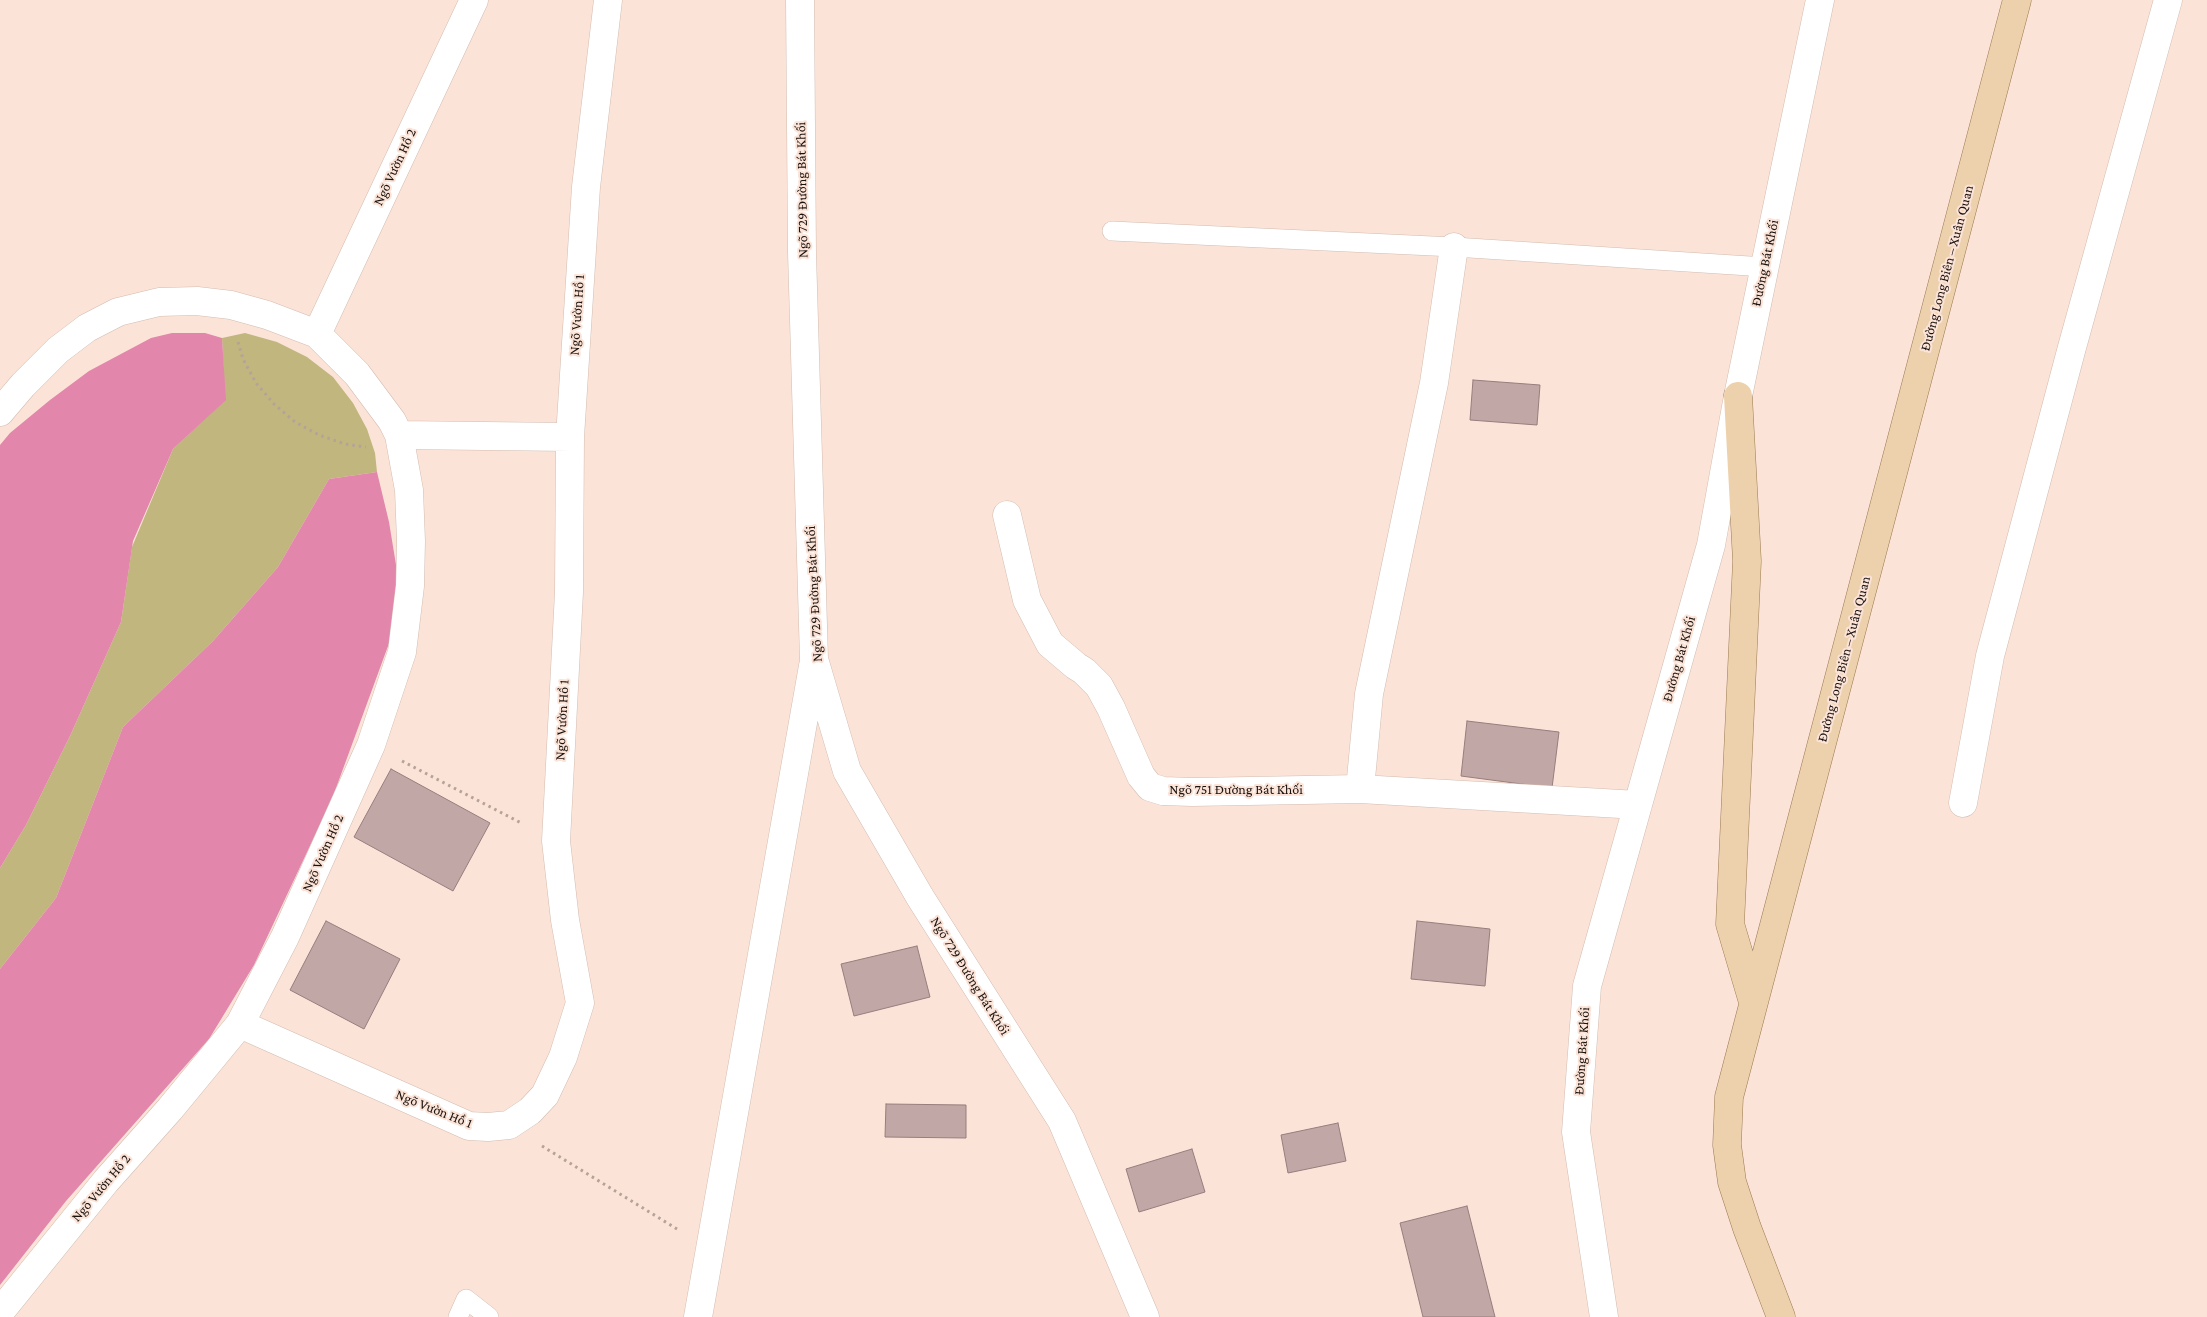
<!DOCTYPE html>
<html>
<head>
<meta charset="utf-8">
<style>
  body { margin:0 }
  canvas { display:block; background:#fbe3d7 }
</style>
</head>
<body>
<canvas width="2207" height="1317"></canvas>
<script>
const ctx = document.querySelector('canvas').getContext('2d');
ctx.lineJoin = 'round';
function fill(path, color) { ctx.fillStyle = color; ctx.fill(path, 'evenodd'); }
const poly = rows => new Path2D(rows.map(r => 'M' + r).join(''));
function strokePath(path, color, width, dash) { ctx.strokeStyle = color; ctx.lineWidth = width; ctx.lineCap = dash ? 'butt' : 'round'; ctx.setLineDash(dash || []); ctx.stroke(path); }
function label(font, color, halo, rows, align = 'center') {
  ctx.font = font + ' "Crimson Pro",serif'; ctx.lineWidth = 4; ctx.setLineDash([]); ctx.textBaseline = 'middle'; ctx.strokeStyle = halo; ctx.fillStyle = color; for (const [text, x, y, turn = 0] of rows) {
    ctx.save(); ctx.translate(x, y); ctx.rotate((+turn || 0) * Math.PI / 180); ctx.textAlign = isNaN(turn) ? turn : align; if (halo) ctx.strokeText(text, 0, 0); ctx.fillText(text, 0, 0); ctx.restore();
  }
}
const green = poly([
  [245,333,277,342,307,357,333,377,353,403,367,429,375,453,377,472,329,479,278,567,213,641,123,727,56,898,0,969,0,868,26,825,70,736,121,622,132,547,173,449,225,400,222,338]
]);
const water = poly([
  [172,333,205,333,222,338,226,400,173,449,133,541,121,622,70,736,26,825,0,868,0,445,10,433,50,400,89,371,151,338],
  [377,472,389,522,398,577,395,627,332,799,254,965,209,1039,66,1201,0,1285,0,969,56,898,123,727,213,641,278,567,329,479]
]);
const building = poly([
  [1473,380,1540,385,1537,425,1470,420,1473,380],
  [1467,721,1559,732,1552,788,1461,776,1467,721],
  [391,769,490,823,453,891,354,837,391,769],
  [326,921,400,959,364,1029,290,990,326,921],
  [1417,921,1490,929,1485,986,1411,979,1417,921],
  [917,946,930,997,854,1016,841,964,917,946],
  [886,1104,966,1105,966,1138,885,1137,886,1104],
  [1338,1123,1346,1161,1288,1173,1281,1135,1338,1123],
  [1192,1149,1205,1192,1139,1212,1126,1169,1192,1149],
  [1467,1206,1495,1317,1423,1317,1400,1223,1467,1206]
]);
const path = poly([
  [238,342,243,359,256,383,274,404,295,422,319,435,345,444,366,447],
  [402,761,523,824],
  [542,1146,677,1229]
]);
const lane = poly([
  [1112,231,1454,247,1765,267],
  [458,1317,466,1299,489,1317]
]);
const street = poly([
  [800,0,802,253,814,659,847,771,920,897,1062,1121,1145,1317],
  [317,334,474,0],
  [0,412,23,385,58,350,87,328,118,312,159,302,197,301,231,305,267,315,317,334,357,374,392,421,399,435,409,490,411,541,410,586,402,652,371,745,285,937,240,1024,170,1109,106,1181,0,1312],
  [399,435,570,437],
  [1007,515,1027,600,1050,644,1076,666,1084,671,1099,686,1111,708,1141,776,1150,787,1163,791,1192,792,1360,789,1638,805],
  [1360,789,1369,694,1434,383,1454,247],
  [1963,803,1990,656,2071,351,2168,0],
  [240,1024,469,1126,488,1127,509,1125,530,1111,545,1095,563,1057,580,1003,565,920,556,841,569,592,570,437,586,187,608,0],
  [698,1317,813,666],
  [1604,1317,1576,1132,1587,986,1711,545,1738,396,1820,0]
]);
const primary = poly([
  [1738,396,1747,561,1730,924,1753,1002],
  [1781,1317,1747,1228,1732,1182,1727,1145,1729,1097,2017,0]
]);
const streetNames = [
  ["Ngõ Vườn Hồ 2",395,167,-65],
  ["Ngõ 729 Đường Bát Khối",802,190,-91],
  ["Đường Bát Khối",1765,263,-78],
  ["Đường Long Biên – Xuân Quan",1947,268,-75],
  ["Ngõ Vườn Hồ 1",577,315,-86],
  ["Ngõ 729 Đường Bát Khối",814,594,-93],
  ["Đường Bát Khối",1679,659,-74],
  ["Đường Long Biên – Xuân Quan",1844,659,-75],
  ["Ngõ Vườn Hồ 1",562,720,-87],
  ["Ngõ 751 Đường Bát Khối",1236,790],
  ["Ngõ Vườn Hồ 2",323,853,-66],
  ["Ngõ 729 Đường Bát Khối",970,976,58],
  ["Đường Bát Khối",1582,1051,-86],
  ["Ngõ Vườn Hồ 1",434,1109,22],
  ["Ngõ Vườn Hồ 2",101,1188,-50]
];
fill(green, '#c1b77e');
fill(water, '#e286ab');
fill(building, '#c1a7a5');
strokePath(building, '#977e7d', 1);
strokePath(lane, '#d3bcb0', 20);
strokePath(street, '#d3bcb0', 29);
strokePath(primary, '#9b7b52', 29);
strokePath(path, '#b5a299', 3, [2.5, 4]);
strokePath(lane, '#fff', 19);
strokePath(street, '#fff', 28);
strokePath(primary, '#edd1ad', 28);
label('14px', '#1a120e', '#fbe3d7', streetNames);
</script>
</body>
</html>
